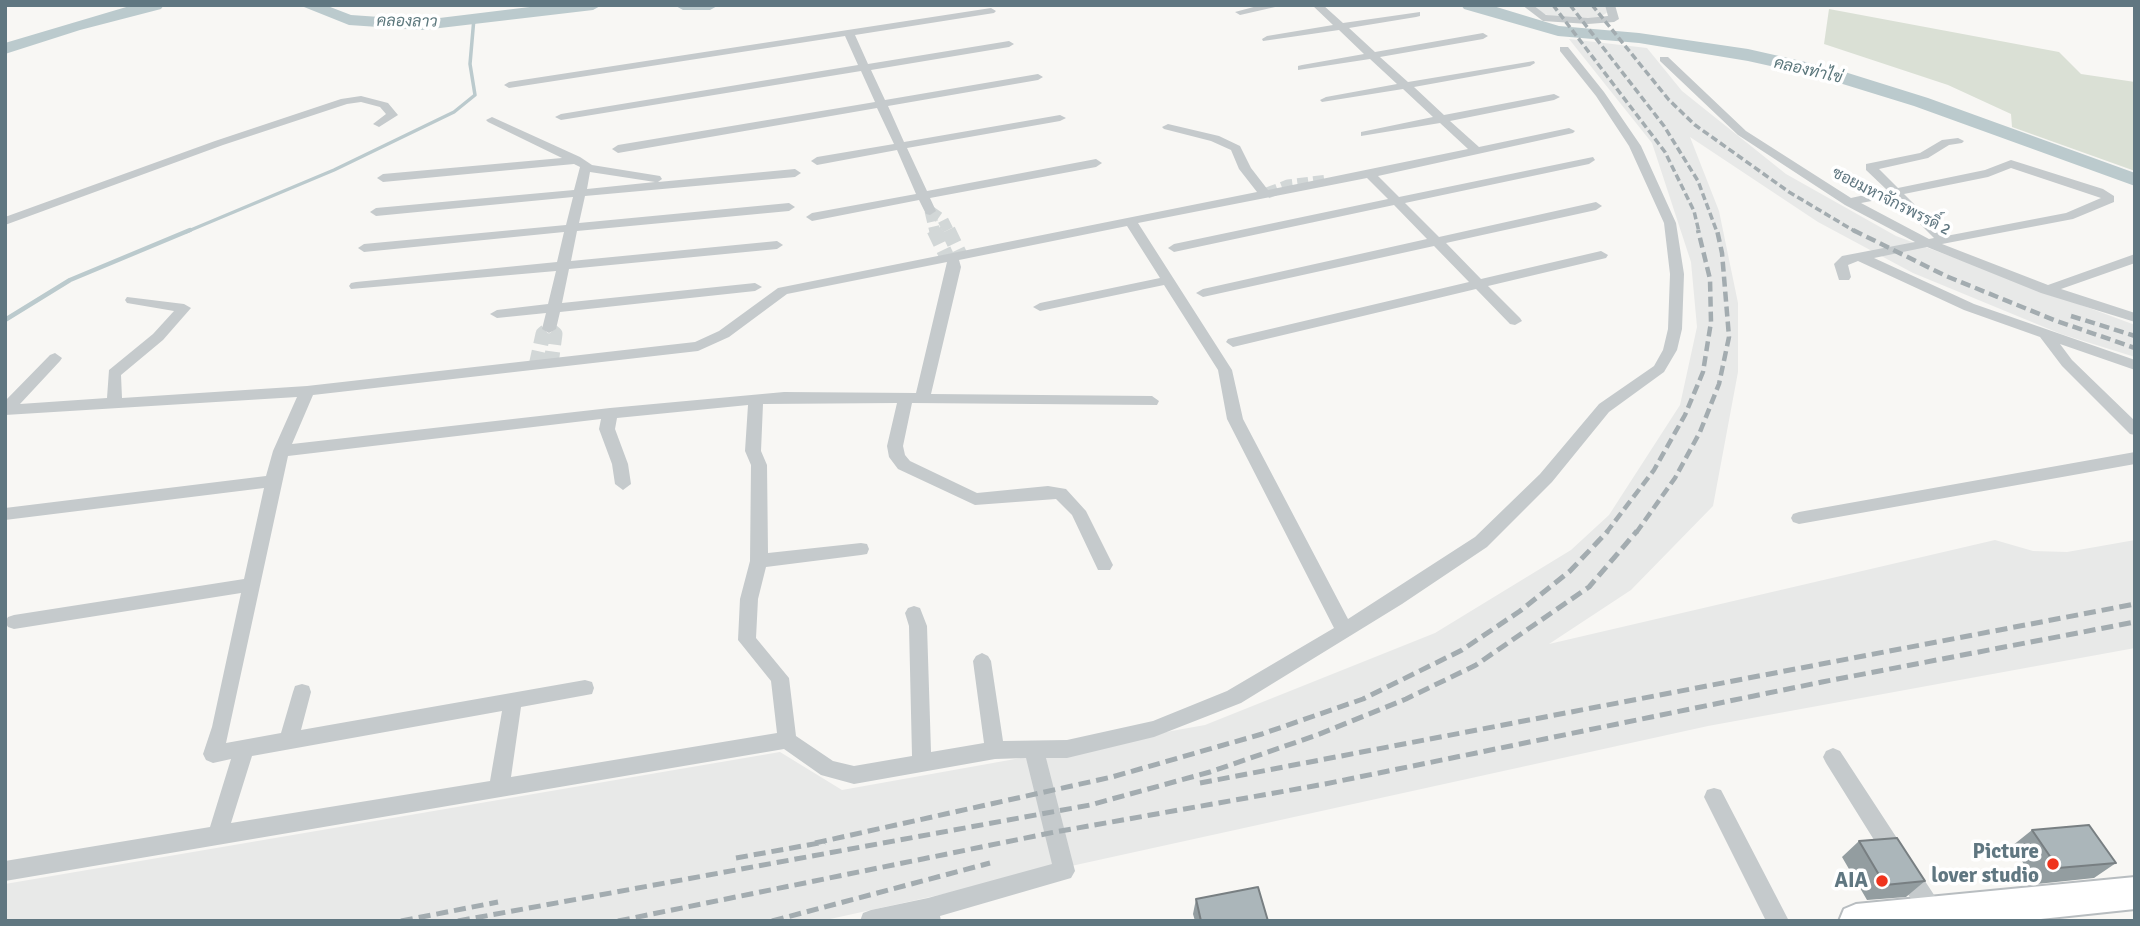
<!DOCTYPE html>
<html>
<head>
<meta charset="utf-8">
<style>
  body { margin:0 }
  #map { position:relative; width:2140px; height:926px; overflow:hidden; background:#f8f7f4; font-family:Signika,sans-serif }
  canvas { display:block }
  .frame { position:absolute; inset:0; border:7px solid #607781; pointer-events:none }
</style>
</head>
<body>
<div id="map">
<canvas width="2140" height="926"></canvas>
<div class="frame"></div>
</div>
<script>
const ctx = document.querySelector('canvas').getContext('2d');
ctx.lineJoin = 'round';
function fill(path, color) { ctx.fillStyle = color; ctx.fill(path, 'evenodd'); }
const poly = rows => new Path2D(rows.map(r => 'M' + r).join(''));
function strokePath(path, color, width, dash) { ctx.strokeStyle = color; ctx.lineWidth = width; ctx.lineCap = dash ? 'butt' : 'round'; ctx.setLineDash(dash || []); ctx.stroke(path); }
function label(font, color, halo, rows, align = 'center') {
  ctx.font = font + ' Signika,Sarabun,sans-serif'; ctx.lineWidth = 7; ctx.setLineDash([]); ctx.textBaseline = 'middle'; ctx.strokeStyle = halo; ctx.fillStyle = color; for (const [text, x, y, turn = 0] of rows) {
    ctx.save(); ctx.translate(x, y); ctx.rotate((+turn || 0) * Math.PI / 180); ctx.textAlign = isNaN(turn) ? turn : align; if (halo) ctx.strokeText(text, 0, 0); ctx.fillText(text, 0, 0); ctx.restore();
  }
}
const built = poly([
  [1532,5,1606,5,1609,11,1598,19,1554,17,1544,14],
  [1569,39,1647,48,1682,91,1786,174,1896,236,2135,325,2135,357,2061,334,1913,273,1818,222,1690,137,1719,211,1738,303,1738,372,1713,506,1631,590,1549,644,1995,540,2033,551,2067,552,2135,540,2135,648,1708,726,821,921,5,921,5,884,780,752,842,790,1205,725,1435,633,1571,550,1609,515,1680,405,1697,327,1691,262,1652,143]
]);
const green = poly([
  [1829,9,2059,52,2081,74,2135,82,2135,171,2012,127,2011,114,1948,85,1824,44]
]);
const streamFar1 = poly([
  [186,232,334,170,454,112,475,95,470,64,474,18]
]);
const stream = poly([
  [5,320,70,280,190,230]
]);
const river = poly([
  [133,5,164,5,161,9,80,30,5,54,5,43,133,5],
  [299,5,325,5,351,15,423,20,546,5,602,5,593,10,423,30,349,25,299,5],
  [674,5,719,5,710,10,683,10,674,5],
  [1461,5,1490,5,1559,26,1639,33,1748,49,1832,68,1928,98,2135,173,2135,186,1914,106,1820,77,1748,61,1639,43,1558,36,1464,9,1461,5]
]);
const minorTunnelFar1 = poly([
  [1267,193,1288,185,1327,180],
  [930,211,943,220,949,232],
  [930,211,935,232]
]);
const minorTunnel = poly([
  [934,230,947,257],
  [948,230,960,255],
  [536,366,543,334,549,329,555,334,551,364]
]);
const minor = poly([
  [1261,5,1284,5,1240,15,1235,12,1261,5],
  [1312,5,1323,5,1343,23,1420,12,1420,16,1416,17,1349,28,1375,52,1483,33,1488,36,1483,39,1380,57,1408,82,1534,61,1535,63,1530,66,1414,87,1444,115,1554,94,1560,97,1554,100,1450,121,1479,147,1569,128,1575,131,1573,133,1378,176,1399,197,1593,157,1595,160,1589,164,1405,203,1439,237,1596,202,1602,206,1596,210,1446,243,1481,279,1601,251,1608,255,1606,258,1488,286,1520,318,1522,321,1515,325,1510,324,1476,289,1233,347,1226,342,1228,339,1469,282,1434,246,1203,297,1196,293,1203,289,1427,239,1394,205,1174,252,1168,248,1174,244,1388,199,1367,178,1138,223,1232,370,1243,419,1348,619,1475,537,1540,474,1599,404,1654,366,1663,350,1668,329,1670,274,1664,223,1629,146,1596,96,1560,51,1560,47,1568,47,1604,92,1641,146,1676,223,1684,274,1682,329,1677,350,1664,372,1609,412,1552,482,1487,547,1402,604,1241,703,1154,737,1067,758,1046,758,1075,871,1071,878,940,916,941,921,860,921,863,913,871,910,928,898,1052,864,1026,758,995,759,854,784,821,775,784,749,5,881,5,861,210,827,231,759,213,763,206,760,203,754,212,727,241,593,14,629,8,627,5,622,8,617,14,615,244,579,264,488,5,520,5,508,266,476,273,451,297,397,5,415,5,401,50,355,55,353,62,358,60,361,20,404,107,398,109,370,153,334,174,311,127,303,125,300,127,297,184,304,191,308,163,340,121,375,122,398,307,386,695,342,719,331,778,288,1257,192,1239,169,1231,150,1211,141,1164,129,1162,127,1168,124,1219,136,1240,146,1251,168,1268,190,1468,149,1440,123,1361,136,1361,132,1433,117,1403,89,1322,102,1320,100,1326,97,1397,84,1370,59,1298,70,1298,66,1302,65,1364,54,1339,30,1263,41,1262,39,1267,36,1333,25,1312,5],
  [1127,226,1160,278,1040,303,1033,307,1040,311,1164,285,1218,370,1227,419,1334,628,1227,691,1153,721,1067,740,1003,741,991,661,988,656,982,653,976,656,973,661,984,743,931,752,927,626,920,608,914,606,908,608,905,613,909,626,912,756,854,766,833,761,796,736,789,678,756,638,758,599,766,567,861,555,867,554,869,549,867,544,861,543,768,553,767,465,761,451,763,404,897,403,887,446,889,457,898,469,975,505,1056,499,1072,515,1098,570,1110,570,1113,565,1086,511,1066,489,1048,486,977,493,910,461,905,455,903,446,912,403,1157,405,1159,401,1152,396,931,394,961,267,959,260,1127,226],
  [947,262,916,393,784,392,610,408,292,444,313,395,698,351,729,337,787,294,947,262],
  [748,405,745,451,751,465,750,561,740,599,738,640,771,681,777,733,511,777,521,707,592,694,594,688,592,682,585,680,301,730,311,692,309,686,302,684,295,686,293,692,281,733,226,743,288,456,601,419,599,429,612,464,615,484,623,490,631,484,628,464,615,429,617,418,748,405],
  [502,711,490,781,231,823,252,756,502,711],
  [1522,5,1533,5,1546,15,1588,18,1608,16,1605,5,1615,5,1619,19,1614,22,1588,24,1543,21,1522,5],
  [991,8,996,11,994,13,855,35,868,64,1009,41,1014,44,1009,47,871,70,885,100,1038,74,1043,77,1038,80,888,106,904,142,1060,115,1066,118,1060,121,907,148,927,191,1096,159,1102,163,1096,167,930,198,936,211,930,215,926,214,919,200,812,221,806,217,812,213,916,194,897,150,817,165,811,161,817,157,894,144,877,108,618,153,612,149,618,145,875,102,861,71,561,120,555,117,561,114,858,65,845,36,509,88,504,85,509,82,991,8],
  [1660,57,1668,57,1746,131,1851,198,1887,190,1866,170,1866,164,1920,153,1942,140,1958,138,1964,141,1962,143,1949,145,1928,158,1879,169,1898,188,1985,170,2011,160,2103,189,2114,196,2114,202,2073,219,1942,244,2048,285,2135,254,2135,263,2061,289,2135,313,2135,322,2041,293,1927,247,1874,258,1974,304,2135,360,2135,370,2060,344,2072,360,2135,421,2135,435,2130,434,2062,366,2040,337,1964,310,1858,261,1848,265,1851,277,1849,280,1839,280,1834,264,1842,256,1915,242,1845,205,1738,135,1660,61,1660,57],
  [2011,168,2101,198,2066,213,1946,236,1904,194,1988,177,2011,168],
  [1893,197,1934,238,1929,239,1861,203,1893,197],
  [361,96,388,103,398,115,379,127,373,124,386,114,380,107,361,102,347,104,223,145,5,225,5,217,215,141,341,99,361,96],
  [492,117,580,157,592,165,660,176,662,179,658,182,795,169,801,173,795,177,585,196,579,223,789,203,795,207,789,211,577,231,571,261,777,241,783,245,777,249,569,269,562,303,755,283,762,287,755,291,560,312,556,329,549,333,542,329,546,313,497,318,490,314,497,310,548,304,556,271,351,289,349,286,351,283,356,282,557,262,564,232,364,252,358,248,364,244,566,225,573,197,376,216,370,212,376,208,574,190,580,167,574,164,383,182,377,178,383,174,562,158,488,122,486,120,492,117],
  [590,172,655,182,587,189,590,172],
  [2135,452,2135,464,1799,524,1793,522,1791,518,1793,514,1799,512,2135,452],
  [1833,748,1840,751,1940,904,1943,912,1940,920,1924,920,1826,763,1823,757,1826,751,1833,748],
  [1714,788,1721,790,1789,921,1766,921,1704,797,1707,790,1714,788]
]);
const primary = poly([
  [2135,877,2135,909,2022,921,1839,921,1844,909,1856,904,2135,877]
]);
const railFar2 = poly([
  [1553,5,1665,152,1694,211,1699,232],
  [1570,5,1664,126,1698,181,1717,232],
  [1592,5,1669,100,1695,125,1789,192,1856,232]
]);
const railFar1 = poly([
  [1853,230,1946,276,2054,320,2135,348],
  [2071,316,2135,336],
  [1606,533,1654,470,1685,415,1703,372,1711,322,1710,279,1698,230],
  [1636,533,1675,478,1700,432,1719,384,1729,337,1722,253,1717,230]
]);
const rail = poly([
  [1200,783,2135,604],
  [815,843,1112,777,1262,734,1363,699,1462,650,1520,611,1570,571,1608,531],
  [736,858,825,842],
  [401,921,498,902],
  [458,921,1090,805,1210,772,1317,735,1406,699,1476,665,1589,587,1637,531],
  [618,921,1055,832,1325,784,1822,682,2135,622],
  [772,921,990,863]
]);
const wall = poly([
  [2032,830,2116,863,2094,878,2037,884,2012,846],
  [1859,841,1925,881,1906,897,1867,900,1842,857],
  [1196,899,1268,921,1195,921,1193,914]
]);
const building = poly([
  [2089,825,2116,863,2058,868,2032,830,2089,825],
  [1897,838,1925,881,1885,885,1859,841,1897,838],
  [1258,887,1268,921,1201,921,1196,899,1258,887]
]);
const markers = [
  [2053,864,7,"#ef341d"],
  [1882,881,7,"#ef341d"]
];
const farWaternames = [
  ["คลองลาว",407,22,1],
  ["คลองท่าไข่",1808,71,13]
];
const farStreetnames = [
  ["ซอยมหาจักรพรรดิ์ 2",1891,202,27]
];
const nearPoinames = [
  ["Picture",2039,852],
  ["lover studio",2039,876],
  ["AIA",1868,881]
];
fill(built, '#e8e9e8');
fill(green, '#dae0d5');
strokePath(streamFar1, '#bbcacd', 3.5);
strokePath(stream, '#bbcacd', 4.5);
fill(river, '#bbcacd');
strokePath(minorTunnelFar1, '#d2d7d7', 11, [11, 5]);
strokePath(minorTunnel, '#d2d7d7', 15, [15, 7]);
strokePath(primary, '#b8bdc0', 4);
fill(minor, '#c5cacc');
fill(primary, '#fff');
strokePath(railFar2, '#a3acb0', 3.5, [7, 3.5]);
strokePath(railFar1, '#a3acb0', 4.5, [10, 5]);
strokePath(rail, '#a3acb0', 5, [12, 6]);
fill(wall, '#939da0');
fill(building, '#abb6ba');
strokePath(building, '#787f82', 2);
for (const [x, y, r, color] of markers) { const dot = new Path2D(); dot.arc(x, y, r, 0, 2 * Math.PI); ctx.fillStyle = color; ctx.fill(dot); strokePath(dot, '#fff', 2.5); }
label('italic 16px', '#5b777c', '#fff', farWaternames);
label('16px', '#607781', '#fff', farStreetnames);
label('bold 21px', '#607781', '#fff', nearPoinames, 'right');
</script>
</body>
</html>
